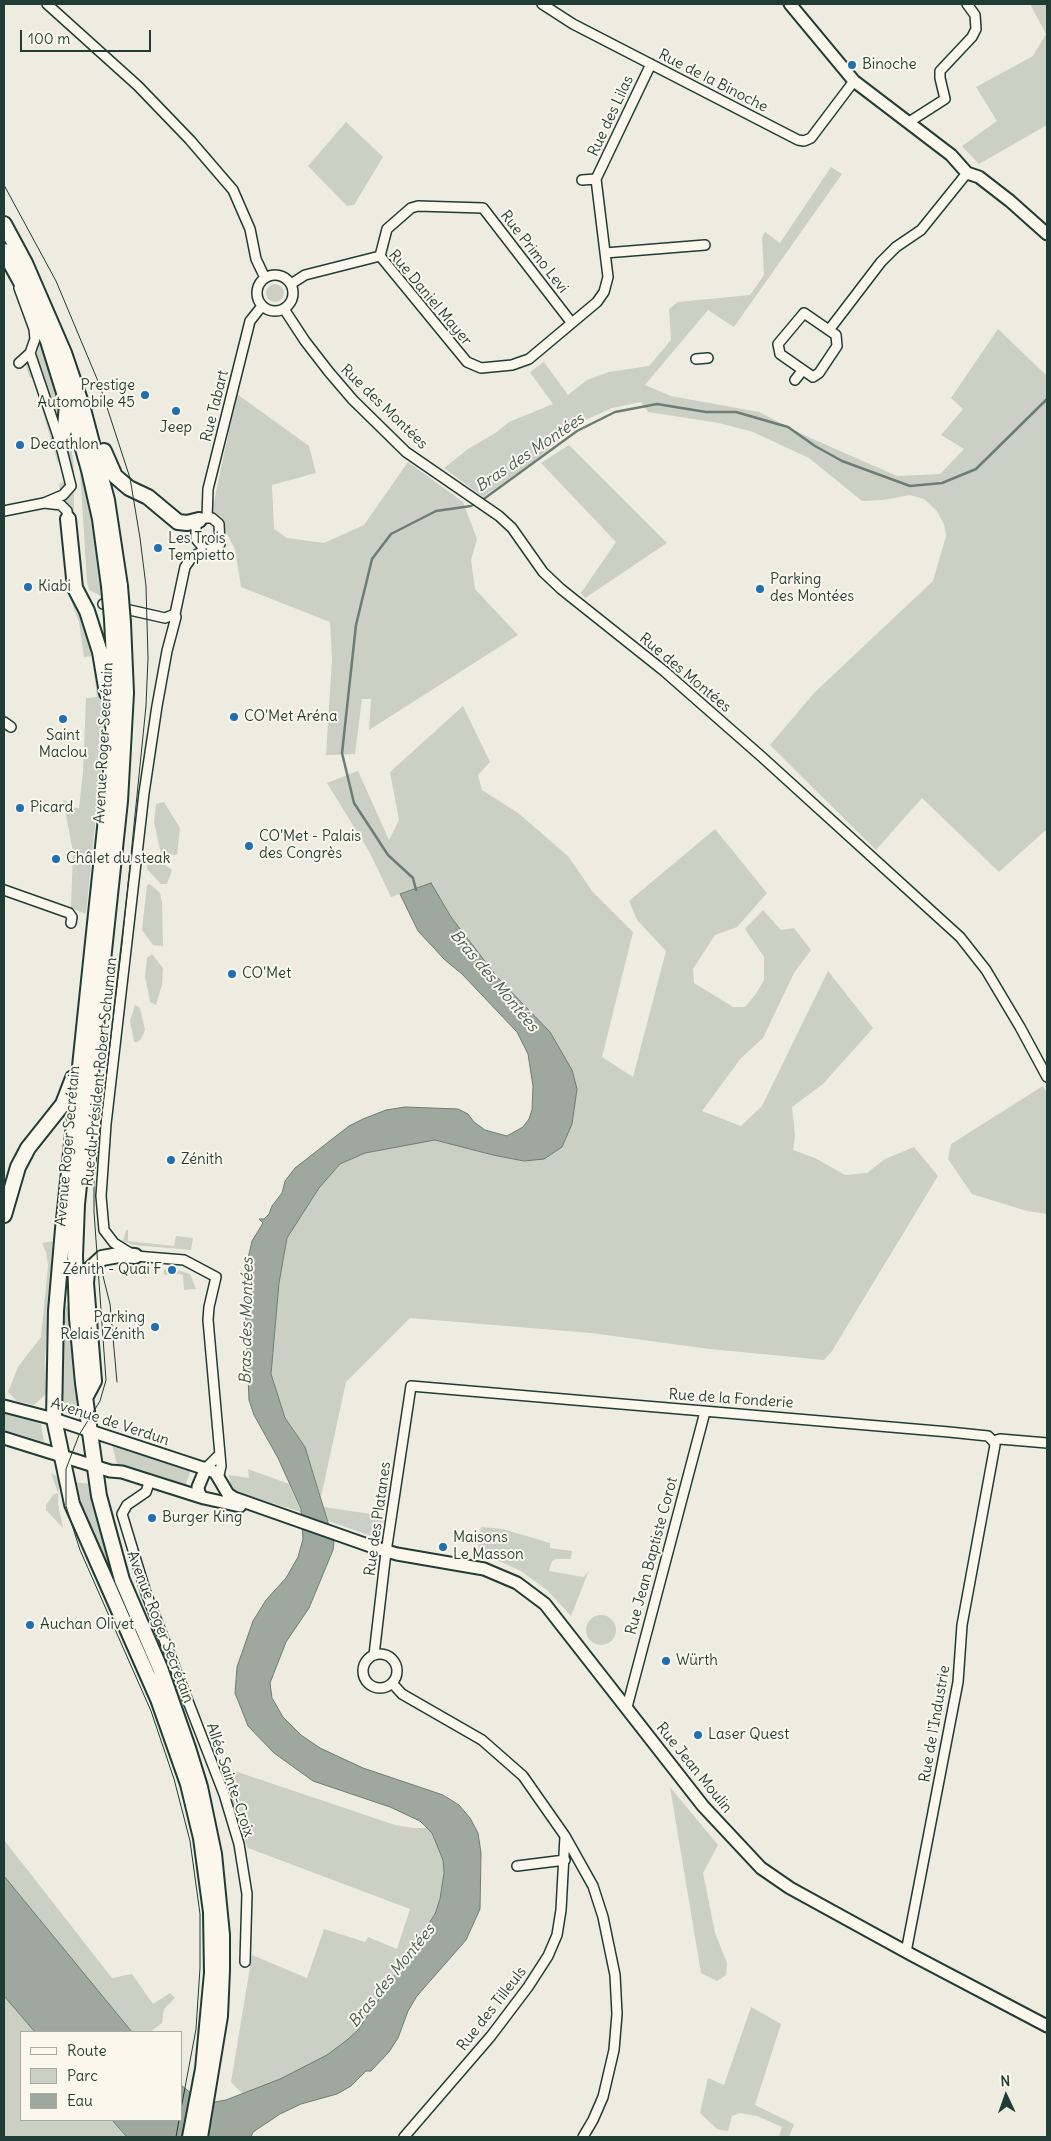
<!DOCTYPE html>
<html>
<head>
<meta charset="utf-8">
<style>
  body { margin:0 }
  #map { position:relative; width:1051px; height:2141px; overflow:hidden; background:#eeece1; font-family:Delius,sans-serif }
  canvas { display:block }
  .frame { position:absolute; inset:0; border:5px solid #1f3d34; pointer-events:none }
  .legend { position:absolute; left:20px; top:2031px; width:162px; height:90px; box-sizing:border-box; background:#fbf7ec; border:1px solid #a3ada2; margin:0; padding:6px 9px; list-style:none; font-size:15px; color:#1f3d34 }
  .legend li { display:flex; align-items:center; gap:10px; height:25px }
  .legend b { width:25px; border:1px solid #a3ada2 }
  .north { position:absolute; left:981px; top:2071px; width:50px; height:50px; -webkit-text-stroke:4px #fbf7ec; paint-order:stroke; rotate:357deg; font-size:14px; font-weight:700; line-height:20px; text-align:center; color:#1f3d34 }
  .north::after { content:''; display:block; margin:auto; width:18px; height:22px; background:#1f3d34; clip-path:polygon(50% 0,100% 100%,50% 72%,0 100%) }
  .scale { position:absolute; left:20px; top:30px; width:131px; height:22px; box-sizing:border-box; border:2px solid #1f3d34; border-top:0; padding-left:6px; font-size:15px; line-height:18px; white-space:nowrap; color:#1f3d34; -webkit-text-stroke:4px #fbf7ec; paint-order:stroke }
</style>
</head>
<body>
<div id="map">
<canvas width="1051" height="2141"></canvas>
<div class="frame"></div>
<ul class="legend">
<li><b style="height:6px;background:#fbf7ec"></b>Route</li>
<li><b style="height:14px;background:#cbcfc4"></b>Parc</li>
<li><b style="height:14px;background:#9fa89f"></b>Eau</li>
</ul>
<div class="north">N</div>
<div class="scale">100 m</div>
</div>
<script>
const ctx = document.querySelector('canvas').getContext('2d');
ctx.lineJoin = 'round';
function fill(path, color) { ctx.fillStyle = color; ctx.fill(path, 'evenodd'); }
const poly = rows => new Path2D(rows.map(r => 'M' + r).join(''));
function strokePath(path, color, width, dash) { ctx.strokeStyle = color; ctx.lineWidth = width; ctx.lineCap = dash ? 'butt' : 'round'; ctx.setLineDash(dash || []); ctx.stroke(path); }
function label(font, color, halo, rows, align = 'center') {
  ctx.font = font + ' Delius,sans-serif'; ctx.lineWidth = 4; ctx.setLineDash([]); ctx.textBaseline = 'middle'; ctx.strokeStyle = halo; ctx.fillStyle = color; for (const [text, x, y, turn = 0] of rows) {
    ctx.save(); ctx.translate(x, y); ctx.rotate((+turn || 0) * Math.PI / 180); ctx.textAlign = isNaN(turn) ? turn : align; if (halo) ctx.strokeText(text, 0, 0); ctx.fillText(text, 0, 0); ctx.restore();
  }
}
const green = poly([
  [1030,4,1047,4,1047,125,979,164,962,146,997,121,976,87,1033,56,1046,34],
  [346,122,383,157,354,205,347,206,308,166],
  [831,167,842,174,734,327,708,310,645,385,671,396,759,412,806,436,897,476,940,474,964,449,941,435,963,409,951,398,998,329,1047,376,1047,829,999,872,922,798,876,850,770,745,814,693,933,581,946,536,944,524,936,510,924,499,910,495,883,500,862,501,809,458,753,432,719,423,648,412,641,402,612,408,579,423,538,458,483,497,444,468,468,449,497,432,509,422,553,404,530,372,544,362,568,395,587,380,609,372,649,366,671,340,669,309,678,302,750,295,764,275,762,238,765,232,780,243],
  '266 293a9 9 0 1 1 18 0a9 9 0 1 1-18 0Z',
  [38,336,40,336,45,361,62,410,60,433,36,357,39,346],
  [29,360,62,461,67,481,60,493,59,484,65,481,61,464,57,461,33,378,30,378,25,363],
  [237,394,309,446,316,473,272,485,274,529,287,538,324,543,364,525,408,462,463,502,477,539,471,560,475,589,518,635,369,730,371,699,362,699,355,754,326,755,332,659,330,622,241,587,235,549,219,519,211,515],
  [69,430,74,467,74,519,72,520,70,508,64,500,71,495,73,490,65,445],
  [569,445,667,543,585,598,581,593,616,542,541,463],
  [79,455,90,494,104,595,101,596,89,590,87,581],
  [73,594,86,615,105,699,104,738,86,914,71,908,73,852,63,800,67,801,66,807,79,808,83,772,86,698,97,697,92,656,84,657,79,622,69,595],
  [463,706,490,762,478,775,482,790,518,813,568,856,592,891,633,932,602,1057,633,1077,666,951,637,920,629,901,715,829,767,893,737,927,715,935,693,969,694,983,733,1007,745,1007,756,994,764,980,764,957,745,929,763,910,781,930,794,928,811,950,794,973,763,1038,741,1058,702,1111,741,1126,762,1106,828,971,873,1028,823,1084,792,1107,795,1135,793,1150,815,1158,845,1175,867,1173,885,1159,914,1147,938,1176,832,1351,824,1360,710,1349,591,1333,410,1318,346,1382,321,1497,305,1447,285,1418,271,1374,279,1283,287,1238,319,1188,340,1164,365,1153,435,1140,493,1155,523,1161,544,1159,550,1032,497,977,451,917,431,883,391,897,370,853,327,783,358,771,389,840,399,820,390,772],
  [164,802,180,828,177,855,161,854,154,822,156,804],
  [148,860,160,861,172,870,167,884,161,884,147,869],
  [150,884,160,893,162,902,163,946,153,945,142,930,147,885],
  [152,954,163,968,162,985,156,1005,150,1002,145,976,147,958],
  [135,1005,140,1008,145,1030,141,1039,137,1042,134,1042,130,1021],
  [1043,1086,1047,1093,1047,1214,1027,1211,972,1194,948,1159,951,1144],
  [126,1230,128,1230,128,1241,174,1246,176,1236,193,1238,191,1250,133,1245,123,1241],
  [54,1241,45,1359,46,1391,45,1395,34,1405,17,1401,8,1392,18,1367,41,1337,48,1266,46,1252,42,1243],
  [164,1269,181,1271,190,1274,196,1289,184,1290,183,1276,181,1274,164,1275],
  [65,1306,71,1307,74,1366,79,1408,60,1404,61,1363],
  [4,1412,41,1424,44,1442,4,1430],
  [112,1444,191,1469,185,1487,117,1465],
  [248,1469,289,1484,301,1512,231,1490,229,1475,249,1478],
  [51,1473,58,1477,59,1481,58,1504,63,1528,46,1510,46,1505,54,1494,58,1493],
  [74,1482,90,1484,133,1620,131,1622,90,1532],
  [324,1507,384,1516,380,1539,328,1521],
  [481,1527,503,1529,550,1543,550,1548,572,1551,571,1559,556,1559,552,1561,549,1571,584,1577,589,1570,571,1616,547,1590,521,1571,501,1562,477,1556],
  '586 1630a15 15 0 1 1 30 0a15 15 0 1 1-30 0Z',
  [214,1764,395,1825,413,1828,427,1828,432,1833,443,1860,444,1873,440,1899,435,1914,359,2029,347,2040,327,2055,280,2079,243,2094,231,2082,252,1955,307,1978,324,1929,365,1942,368,1937,397,1949,410,1909,248,1848],
  [670,1787,718,1845,703,1873,715,1933,727,1963,726,1975,717,1981,701,1973],
  [4,1840,112,1978,132,1974,153,2004,170,1993,175,1998,164,2009,162,2023,150,2032,132,2032,4,1876],
  [4,1996,35,2032,21,2032,21,2120,112,2120,127,2137,4,2137],
  [751,2007,781,2024,755,2105,794,2124,789,2137,779,2137,782,2127,757,2116,740,2113,732,2116,728,2131,717,2129,700,2113,708,2078,724,2085]
]);
const water = poly([
  [431,883,451,917,497,977,550,1032,572,1070,577,1089,572,1124,562,1147,544,1159,524,1161,493,1155,435,1140,365,1153,340,1164,319,1188,287,1238,279,1283,271,1374,285,1418,305,1447,334,1542,333,1550,309,1608,286,1642,270,1683,272,1698,283,1717,301,1735,320,1748,363,1768,443,1795,459,1805,470,1818,478,1833,481,1853,480,1909,466,1940,417,1996,408,2011,398,2038,389,2052,371,2071,366,2071,351,2086,337,2094,301,2104,280,2114,253,2132,251,2137,127,2137,112,2120,181,2120,181,2085,204,2104,226,2100,280,2079,327,2055,347,2040,358,2030,412,1950,435,1914,440,1899,444,1873,443,1860,432,1833,420,1821,390,1807,313,1781,274,1753,248,1726,235,1693,237,1667,253,1621,266,1600,286,1578,298,1557,303,1539,301,1509,278,1458,254,1415,249,1400,244,1276,252,1241,263,1223,259,1219,264,1219,269,1214,272,1206,282,1193,285,1181,295,1168,349,1126,363,1119,386,1110,405,1107,458,1109,468,1114,474,1122,485,1130,507,1136,523,1127,529,1119,532,1110,533,1086,528,1054,517,1032,462,974,445,960,418,931,400,894,431,883],
  [4,1876,132,2032,35,2032,4,1996,4,1876]
]);
const stream = poly([
  [481,501,577,431,615,412,657,404,706,412,736,412,788,427,815,446,842,461,910,486,942,483,976,469,1047,399],
  [416,890,413,878,388,855,354,803,342,753,356,625,372,559,391,534,436,511,471,506,476,503]
]);
const minor = poly([
  [47,4,138,86,190,140,233,190,250,229,256,259,265,278],
  [542,4,573,24,798,140,804,141,811,138,854,81],
  [909,122,945,99,940,78,940,71,972,37,976,29,975,15,967,4],
  [582,180,596,179],
  [605,253,705,245],
  [380,256,387,229,411,208,418,206,483,208,571,322],
  '257 293a18 18 0 1 1 36 0a18 18 0 1 1-36 0Z',
  [291,284,305,275,380,256,467,362,481,368,512,365,529,359,597,302,604,292,608,277,596,179,651,64],
  [19,288,34,329,35,339,30,353,19,363],
  [284,309,305,341,329,372,353,400,406,452,499,516,512,528,543,572,561,589,664,671,762,757,960,937,986,970,1020,1027,1047,1077],
  [804,313,836,335,837,346,819,373,813,377,780,354,778,344,804,313],
  [829,330,881,262,896,247,921,230,967,173],
  [696,359,708,358],
  [795,380,802,371],
  [44,503,61,505,67,511,68,519],
  [4,511,44,503,63,495,71,486,60,442,30,353],
  [203,518,212,518,219,524,220,544,216,548,205,550,196,539,196,526,199,520,203,518],
  [207,518,208,489,250,321,262,306],
  [205,550,192,557,185,567,175,614,176,617,167,651,157,706,144,793,106,1124,101,1196,104,1230,114,1243,135,1256,184,1260,216,1277,209,1307,208,1320,221,1466,219,1475],
  [103,604,165,618,175,614],
  [4,722,11,727],
  [4,890,69,913,72,917,71,923],
  [993,1441,1000,1439,1047,1443],
  [206,1468,219,1455],
  [150,1480,146,1492,127,1505,122,1514,146,1593,224,1794,239,1844,247,1894,245,1962],
  '363 1671a17 17 0 1 1 34 0a17 17 0 1 1-34 0Z',
  [374,1655,386,1552,411,1386,949,1432,988,1436,993,1441],
  [392,1683,402,1694,482,1740,523,1776,565,1836,561,1910,557,1935,548,1956,528,1987,491,2036,404,2137],
  [627,1707,705,1412],
  [565,1836,593,1886,603,1917,615,1975,617,2014,614,2050,603,2097,593,2120,583,2137],
  [517,1866,565,1860],
  [906,1952,958,1682,962,1625,995,1445,993,1441]
]);
const tertiary = poly([
  [790,4,854,81,951,155,967,173,979,177,1010,201,1047,234],
  [4,1406,54,1419,215,1472,228,1494,234,1498,376,1548,397,1554,484,1569,517,1583,545,1604,703,1806,761,1868,790,1888,912,1955,1047,2026],
  [4,1438,110,1471,122,1472,204,1498,240,1506],
  [202,1497,199,1493,198,1487,206,1468]
]);
const primary = poly([
  [4,224,25,263,64,353,83,409,107,500,120,586],
  [4,251,29,297,48,341,70,412,75,420,89,470,100,519,109,586],
  [60,442,65,428,67,404],
  [104,451,115,476,129,488,148,497,178,522,187,523,199,520],
  [68,519,75,588,87,611,100,652,107,693],
  [112,619,115,680,112,761,63,1229,56,1311,54,1419,72,1504,158,1699,188,1784,201,1838,211,1912,212,1973,203,2069,190,2137],
  [123,623,126,693,120,801,77,1204,75,1256,77,1318,83,1383,99,1496,122,1580,160,1668,188,1748,200,1787,214,1854,222,1935,222,1970,220,2016,200,2137],
  [4,1215,18,1167,28,1148,63,1104,73,1078],
  [85,1398,94,1381,86,1283,87,1272,102,1258,119,1255,135,1256]
]);
const tram = poly([
  [4,185,56,281,100,386,130,478,140,538,146,586,148,658,146,706,122,944,94,1180,94,1212,106,1380,100,1401,79,1435,66,1469,66,1506,80,1550,151,1711,174,1779,190,1841,200,1914,200,1968,196,2029,181,2109],
  [102,1272,110,1304,117,1382],
  [176,2137,179,2120]
]);
const primaryBridge = poly([
  [109,586,112,619],
  [120,586,123,623]
]);
const markers = [
  [852,65,5,"#1f6fb2"],
  [145,395,5,"#1f6fb2"],
  [176,411,5,"#1f6fb2"],
  [20,445,5,"#1f6fb2"],
  [158,548,5,"#1f6fb2"],
  [28,587,5,"#1f6fb2"],
  [760,589,5,"#1f6fb2"],
  [234,717,5,"#1f6fb2"],
  [63,719,5,"#1f6fb2"],
  [20,808,5,"#1f6fb2"],
  [249,846,5,"#1f6fb2"],
  [56,859,5,"#1f6fb2"],
  [232,974,5,"#1f6fb2"],
  [171,1160,5,"#1f6fb2"],
  [172,1270,5,"#1f6fb2"],
  [155,1327,5,"#1f6fb2"],
  [152,1518,5,"#1f6fb2"],
  [443,1547,5,"#1f6fb2"],
  [30,1625,5,"#1f6fb2"],
  [666,1661,5,"#1f6fb2"],
  [698,1735,5,"#1f6fb2"]
];
const poiNames = [
  ["Binoche",862,65],
  ["Prestige",135,386,"right"],
  ["Automobile 45",135,403,"right"],
  ["Jeep",176,428,"center"],
  ["Decathlon",30,445],
  ["Les Trois",168,539],
  ["Tempietto",168,556],
  ["Parking",770,580],
  ["des Montées",770,597],
  ["Kiabi",38,587],
  ["CO'Met Aréna",244,717],
  ["Saint",63,736,"center"],
  ["Maclou",63,753,"center"],
  ["Picard",30,808],
  ["CO'Met - Palais",259,837],
  ["des Congrès",259,854],
  ["Châlet du steak",66,859],
  ["CO'Met",242,974],
  ["Zénith",181,1160],
  ["Zénith - Quai F",162,1270,"right"],
  ["Parking",145,1318,"right"],
  ["Relais Zénith",145,1335,"right"],
  ["Burger King",162,1518],
  ["Maisons",453,1538],
  ["Le Masson",453,1555],
  ["Auchan Olivet",40,1625],
  ["Würth",676,1661],
  ["Laser Quest",708,1735]
];
const streetNames = [
  ["Rue de la Binoche",713,81,27],
  ["Rue des Lilas",611,116,-65],
  ["Rue Primo Levi",534,252,52],
  ["Rue Daniel Mayer",430,298,50],
  ["Rue Tabart",215,406,-76],
  ["Rue des Montées",384,407,44],
  ["Rue des Montées",685,673,40],
  ["Avenue Roger Secrétain",104,743,-87],
  ["Rue du Président Robert Schuman",100,1072,-84],
  ["Avenue Roger Secrétain",68,1146,-85],
  ["Rue de la Fonderie",731,1399,4],
  ["Avenue de Verdun",110,1422,18],
  ["Rue des Platanes",378,1519,-82],
  ["Rue Jean Baptiste Corot",652,1556,-75],
  ["Avenue Roger Secrétain",160,1627,69],
  ["Rue de l'Industrie",935,1724,-80],
  ["Rue Jean Moulin",694,1768,51],
  ["Allée Sainte-Croix",230,1780,71],
  ["Rue des Tilleuls",492,2009,-52]
];
const waterNames = [
  ["Bras des Montées",530,453,-34],
  ["Bras des Montées",494,981,50],
  ["Bras des Montées",247,1321,-89],
  ["Bras des Montées",392,1976,-51]
];
fill(green, '#cbcfc4');
fill(water, '#9fa89f');
strokePath(water, '#6c7d74', 1);
strokePath(stream, '#6c7d74', 2.5);
strokePath(minor, '#1f3d34', 12);
strokePath(tertiary, '#1f3d34', 15);
strokePath(primary, '#1f3d34', 18);
strokePath(minor, '#fbf7ec', 9);
strokePath(tertiary, '#fbf7ec', 11);
strokePath(primary, '#fbf7ec', 14);
strokePath(tram, '#1f3d34', 1);
strokePath(primaryBridge, '#1f3d34', 18, []);
strokePath(primaryBridge, '#fbf7ec', 14);
for (const [x, y, r, color] of markers) { const dot = new Path2D(); dot.arc(x, y, r, 0, 2 * Math.PI); ctx.fillStyle = color; ctx.fill(dot); strokePath(dot, '#fbf7ec', 2); }
label('15px', '#1f3d34', '#fbf7ec', poiNames, 'left');
label('15px', '#1f3d34', '#fbf7ec', streetNames);
label('italic 16px', '#455d54', '#fbf7ec', waterNames);
</script>
</body>
</html>
